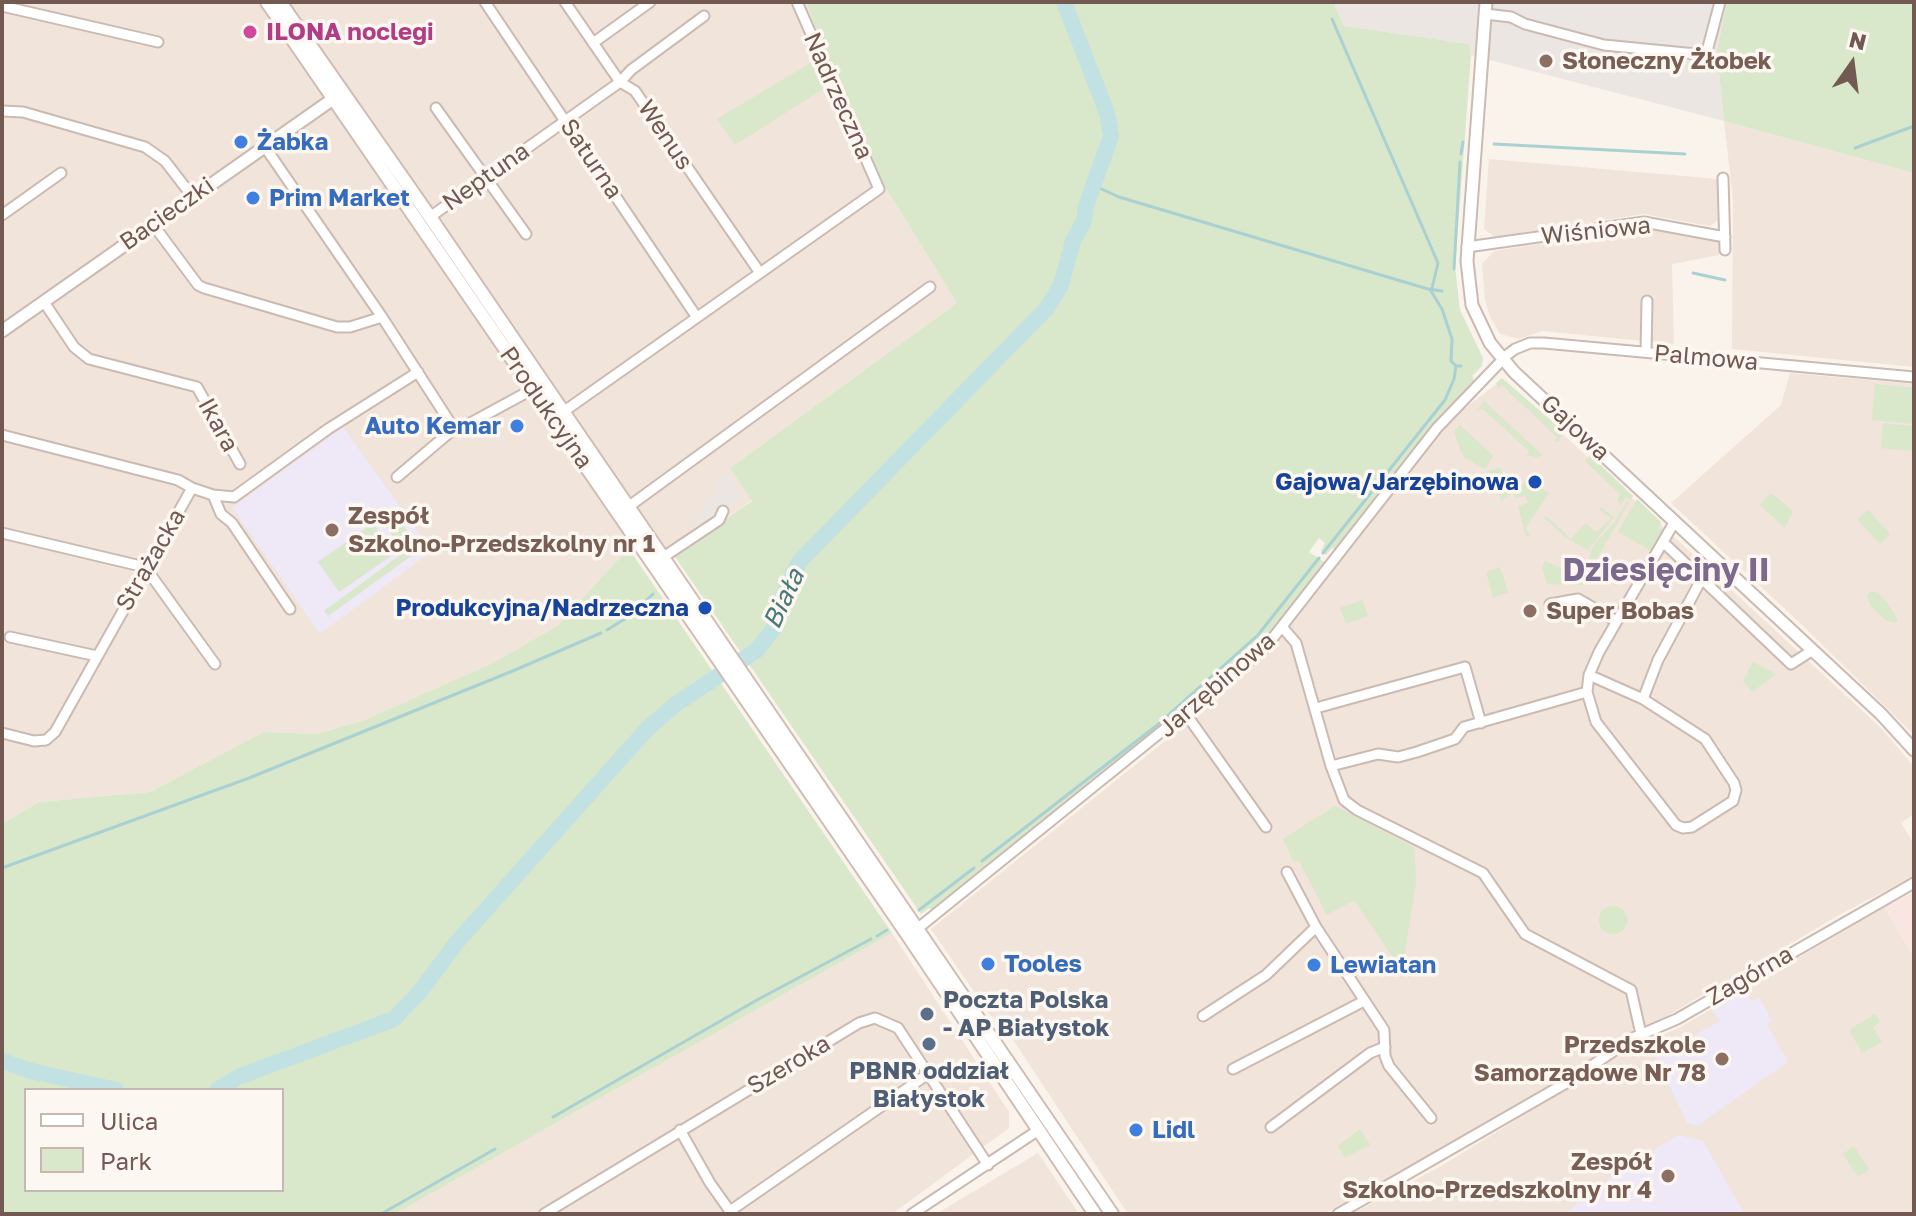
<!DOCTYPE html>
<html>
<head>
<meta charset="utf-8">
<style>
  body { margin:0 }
  #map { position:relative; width:1916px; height:1216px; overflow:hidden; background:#faf3eb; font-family:"Golos Text",sans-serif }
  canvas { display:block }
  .frame { position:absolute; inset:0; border:4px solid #725951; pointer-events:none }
  .legend { position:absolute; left:24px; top:1088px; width:260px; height:104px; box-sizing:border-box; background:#fdf7f1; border:2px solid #c5b8b1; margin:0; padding:10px 14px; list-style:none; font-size:24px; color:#725951 }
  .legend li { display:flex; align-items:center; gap:16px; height:40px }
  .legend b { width:40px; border:2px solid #c5b8b1 }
  .north { position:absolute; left:1812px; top:24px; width:80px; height:80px; -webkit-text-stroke:6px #fdf7f1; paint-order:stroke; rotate:14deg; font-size:22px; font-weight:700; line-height:32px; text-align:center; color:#725951 }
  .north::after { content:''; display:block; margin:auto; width:28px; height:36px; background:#725951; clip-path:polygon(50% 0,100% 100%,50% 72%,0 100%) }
</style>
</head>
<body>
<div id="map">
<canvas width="1916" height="1216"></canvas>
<div class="frame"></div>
<ul class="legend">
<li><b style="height:10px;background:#fff"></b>Ulica</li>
<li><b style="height:22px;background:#d9e7cb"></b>Park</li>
</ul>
<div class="north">N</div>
</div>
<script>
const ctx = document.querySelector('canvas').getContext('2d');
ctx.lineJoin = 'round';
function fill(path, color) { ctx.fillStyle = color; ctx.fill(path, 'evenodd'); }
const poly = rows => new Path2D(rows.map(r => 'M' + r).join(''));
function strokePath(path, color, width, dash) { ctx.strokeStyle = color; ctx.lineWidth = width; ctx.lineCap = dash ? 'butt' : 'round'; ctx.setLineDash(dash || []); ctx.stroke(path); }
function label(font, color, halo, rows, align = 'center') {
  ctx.font = font + ' "Golos Text",sans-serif'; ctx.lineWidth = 7; ctx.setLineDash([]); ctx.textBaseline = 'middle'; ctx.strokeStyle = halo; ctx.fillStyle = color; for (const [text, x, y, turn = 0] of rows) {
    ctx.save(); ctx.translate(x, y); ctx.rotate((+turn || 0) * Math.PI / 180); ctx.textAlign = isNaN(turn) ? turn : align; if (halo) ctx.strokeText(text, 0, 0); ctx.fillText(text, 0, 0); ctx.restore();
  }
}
const residential = poly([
  [2,2,806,2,831,68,882,182,957,303,730,468,752,500,673,554,626,551,557,626,493,663,365,720,317,734,264,732,150,792,39,802,2,824],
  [1724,121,1914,173,1914,367,1732,349,1733,199],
  [1489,159,1717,179,1718,220,1710,226,1643,214,1494,237,1484,229],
  [1645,227,1719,242,1719,255,1672,264,1674,344,1542,331,1519,339,1500,334,1490,317,1485,300,1482,264,1494,251],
  [1790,373,1914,384,1914,735,1799,622,1671,503,1781,405],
  [1503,379,1881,728,1914,767,1914,814,1901,823,1914,844,1914,876,1846,911,1658,1021,1623,1036,1544,1091,1324,1214,1128,1214,1002,1023,990,1015,931,929,1200,713,1273,648,1451,419],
  [1884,907,1914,957,1914,1214,1352,1214,1443,1165,1632,1048,1681,1027],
  [892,933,1009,1112,1009,1128,892,1214,395,1214],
  [1038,1153,1079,1214,936,1214]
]);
const commercial = poly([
  [1914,892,1914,957,1884,907]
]);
const industrial = poly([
  [1333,2,1713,2,1726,6,1717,50,1724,121,1471,55,1469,44,1344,26],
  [726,473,742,497,695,528,690,523,716,490,718,478]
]);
const education = poly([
  [343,427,432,551,320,634,232,508],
  [1746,989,1752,1001,1759,997,1772,1021,1767,1024,1788,1062,1697,1126,1687,1123,1656,1057,1720,1021,1712,1010],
  [1678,1135,1703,1141,1745,1214,1565,1214,1578,1203,1577,1199,1594,1187,1597,1191,1609,1183,1607,1180,1625,1169,1628,1172,1641,1163,1640,1159]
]);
const green = poly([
  [806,2,1333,2,1344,26,1469,44,1471,55,1455,267,1460,310,1483,358,1482,366,1472,376,1475,382,1442,416,1336,551,1332,548,1326,555,1321,551,1325,543,1319,538,1309,552,1326,563,1260,646,932,911,929,908,921,914,673,554,752,501,730,468,957,303,882,182,831,68],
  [1713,2,1914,2,1914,173,1724,121,1717,50,1726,6],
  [814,61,829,85,735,145,717,119],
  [1502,378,1560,428,1563,433,1558,442,1555,441,1557,437,1502,385,1498,388,1496,383],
  [1875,384,1914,388,1914,424,1872,420],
  [1484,401,1541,454,1546,455,1536,457,1527,455,1529,451,1482,408,1477,411],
  [1883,423,1914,426,1914,451,1881,448],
  [1460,425,1493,456,1485,469,1464,457,1461,452,1454,432],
  [1590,455,1633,496,1631,500,1626,497,1621,505,1617,501,1620,494,1585,461],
  [1500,468,1509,496,1501,501,1497,484,1487,471],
  [1527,480,1549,493,1525,529,1531,535,1526,537,1518,506,1528,503,1526,496,1515,498,1514,495],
  [1771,493,1793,511,1785,528,1760,505],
  [1637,499,1661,522,1659,528,1663,530,1651,551,1618,532],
  [1627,501,1629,502,1594,564,1588,561,1594,544,1614,523],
  [1601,507,1614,517,1588,550,1565,537,1545,518,1540,523,1546,516,1571,539,1586,523,1596,532,1602,527,1611,518,1599,509],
  [392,509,411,536,399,545,380,518],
  [1868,510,1890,534,1880,544,1857,519],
  [373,523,394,554,339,592,318,562],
  [414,545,418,551,328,616,324,611],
  [626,551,633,555,892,933,395,1214,2,1214,2,824,39,802,150,792,264,732,317,734,365,720,493,663,557,626],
  [26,1090,282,1090,282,1190,26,1190],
  [1545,561,1584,579,1582,585,1547,584,1542,568],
  [1500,567,1508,592,1493,598,1486,572],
  [1871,591,1878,593,1888,604,1898,620,1895,623,1885,620,1871,606,1867,596],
  [1362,600,1368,616,1346,624,1340,608],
  [1753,662,1776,674,1752,692,1743,681],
  [1335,806,1414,847,1416,882,1402,971,1354,900,1327,915,1299,861,1293,861,1283,839],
  '1599 920a14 14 0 1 1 28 0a14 14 0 1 1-28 0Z',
  [1875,1014,1880,1022,1873,1027,1882,1042,1862,1053,1849,1030],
  [1360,1129,1370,1145,1344,1158,1338,1146],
  [1854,1146,1869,1170,1858,1177,1843,1154]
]);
const stream = poly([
  [1332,19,1438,263,1432,288],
  [1494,144,1685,154],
  [1855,148,1914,126],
  [1461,154,1463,142],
  [1093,185,1119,197,1428,289,1442,291],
  [1454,269,1460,162],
  [1693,273,1725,280],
  [1431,291,1442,309,1452,339,1451,361,1456,366,1461,366],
  [1323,553,1445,400,1454,379,1456,366],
  [607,630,631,615,653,594],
  [982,861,1156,726,1258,635,1319,558],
  [2,868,249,778,515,670,601,633],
  [919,910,974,868],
  [877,936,887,930],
  [553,1117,757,1000,871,939],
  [381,1214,495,1149]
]);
const river = poly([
  [2,1061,31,1071,116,1090],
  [217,1090,238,1077,394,1019,422,989,457,942,648,728,676,704,757,650,777,624,783,596,799,562,1047,308,1061,285,1073,241,1084,221,1086,206,1111,136,1107,113,1064,2]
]);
const minor = poly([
  [485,2,696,316],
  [565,2,620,82,635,91,760,273],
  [2,6,158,42],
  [1485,14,1511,17,1525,24,1604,45,1706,55,1720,2],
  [593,43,650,2],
  [436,108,526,234],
  [2,111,23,112,145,147,165,161,192,196],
  [265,147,382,317,451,424,463,427,533,389],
  [1723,178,1725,250],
  [2,215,61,173],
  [430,217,620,82,631,70,704,16],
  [152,223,198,285,204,288,337,327,350,327,382,317],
  [1467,247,1644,222,1725,237],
  [44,302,74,347,89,359,197,387,240,464],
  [1646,352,1647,301],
  [563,412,879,189,797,2],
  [2,435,178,480,192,488],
  [397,477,456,427],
  [213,495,221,514,232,523,290,609],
  [628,507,930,287],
  [2,533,145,567,215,664],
  [1663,542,1791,664,1813,650],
  [662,558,719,520,723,511],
  [1550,604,1578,599,1616,621],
  [1283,628,1296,643,1331,766,1344,800,1357,810,1483,873,1525,934,1631,990,1641,1034],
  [10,637,97,656],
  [1589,675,1643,699,1705,739,1734,783,1736,790,1733,801,1692,827,1683,828,1676,825,1596,722,1587,692,1589,675,1599,652,1675,521],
  [1643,699,1658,660,1701,580],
  [1316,708,1465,667,1481,723],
  [1186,714,1266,827],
  [2,733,34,741,46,740,55,732,192,488,213,495,234,497,328,429,418,372],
  [1331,766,1378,754,1398,757,1417,752,1455,739,1464,727,1587,692],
  [1287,872,1316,927,1384,1030,1385,1056,1389,1066,1431,1118],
  [917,929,1265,648,1437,428,1507,355,1515,349,1530,343,1544,343,1914,377],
  [1203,1016,1266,975,1316,927],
  [1233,1069,1364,1001],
  [1271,1127,1370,1053,1385,1047],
  [680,1130,710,1183,732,1214],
  [730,1211,928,1074],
  [544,1214,859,1023,875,1018,898,1028,988,1165],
  [912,1214,1037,1131],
  [1338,1214,1566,1083,1633,1038,1677,1019,1914,883]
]);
const tertiary = poly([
  [1486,2,1467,261,1472,305,1490,343,1514,372,1881,714,1914,750],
  [2,331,333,99]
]);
const secondary = poly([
  [267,2,907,934,1095,1214],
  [280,2,430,217,1112,1214]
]);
const markers = [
  [250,32,8,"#d1479c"],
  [1546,61,8,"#8d6e63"],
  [241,142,8,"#3f7fe0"],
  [253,198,8,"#3f7fe0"],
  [517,426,8,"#3f7fe0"],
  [1535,482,8,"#1a4fb4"],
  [332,530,8,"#8d6e63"],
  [705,608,8,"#1a4fb4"],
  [1530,611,8,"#8d6e63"],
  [988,964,8,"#3f7fe0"],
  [1314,965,8,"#3f7fe0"],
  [927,1014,8,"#5c6f8a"],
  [929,1044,8,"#5c6f8a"],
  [1722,1059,8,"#8d6e63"],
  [1136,1130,8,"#3f7fe0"],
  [1668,1176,8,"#8d6e63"]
];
const hotelNames = [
  ["ILONA noclegi",266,32]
];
const educationNames = [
  ["Słoneczny Żłobek",1562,61],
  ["Zespół",348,516],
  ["Szkolno-Przedszkolny nr 1",348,544],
  ["Super Bobas",1546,611],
  ["Przedszkole",1706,1045,"right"],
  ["Samorządowe Nr 78",1706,1073,"right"],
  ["Zespół",1652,1162,"right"],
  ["Szkolno-Przedszkolny nr 4",1652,1190,"right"]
];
const streetNames = [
  ["Nadrzeczna",838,96,66],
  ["Wenus",665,135,56],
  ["Saturna",591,159,56],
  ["Neptuna",486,177,-35],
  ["Bacieczki",167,214,-35],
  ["Wiśniowa",1596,231,-6],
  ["Palmowa",1706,358,5],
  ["Produkcyjna",546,408,55],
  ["Ikara",218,425,61],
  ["Gajowa",1575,428,43],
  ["Strażacka",151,560,-60],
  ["Jarzębinowa",1217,685,-41],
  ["Zagórna",1750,976,-30],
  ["Szeroka",789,1065,-31]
];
const shopNames = [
  ["Żabka",257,142],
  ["Prim Market",269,198],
  ["Auto Kemar",501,426,"right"],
  ["Tooles",1004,964],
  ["Lewiatan",1330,965],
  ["Lidl",1152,1130]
];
const transitNames = [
  ["Gajowa/Jarzębinowa",1519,482],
  ["Produkcyjna/Nadrzeczna",689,608]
];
const serviceNames = [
  ["Poczta Polska",943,1000],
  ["- AP Białystok",943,1028],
  ["PBNR oddział",929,1071,"center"],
  ["Białystok",929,1099,"center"]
];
const waterNames = [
  ["Biała",784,599,-65]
];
const districtNames = [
  ["Dziesięciny II",1666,571]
];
fill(residential, '#f1e4da');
fill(commercial, '#f9e5e1');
fill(industrial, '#ece6e3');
fill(education, '#efe8f7');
fill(green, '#d9e7cb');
strokePath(stream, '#a9d1d2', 3);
strokePath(river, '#c2e1e2', 16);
strokePath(minor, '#cbbab2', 13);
strokePath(tertiary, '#cbbab2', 15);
strokePath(secondary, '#cfbcb3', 16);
strokePath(minor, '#fff', 9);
strokePath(tertiary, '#fff', 11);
strokePath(secondary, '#fff', 12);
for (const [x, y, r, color] of markers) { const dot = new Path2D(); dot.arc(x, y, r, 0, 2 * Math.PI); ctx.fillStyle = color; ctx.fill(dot); strokePath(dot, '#fdf7f1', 3); }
label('bold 24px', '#b23c85', '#fdf7f1', hotelNames, 'left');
label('bold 24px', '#785e54', '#fdf7f1', educationNames, 'left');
label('24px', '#725951', '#fdf7f1', streetNames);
label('bold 24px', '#366cbe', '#fdf7f1', shopNames, 'left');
label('bold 24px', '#164399', '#fdf7f1', transitNames, 'right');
label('bold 24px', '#4e5e75', '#fdf7f1', serviceNames, 'left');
label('italic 26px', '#4a7a7b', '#fdf7f1', waterNames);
label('bold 32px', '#7d698d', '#fdf7f1', districtNames);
</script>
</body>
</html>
